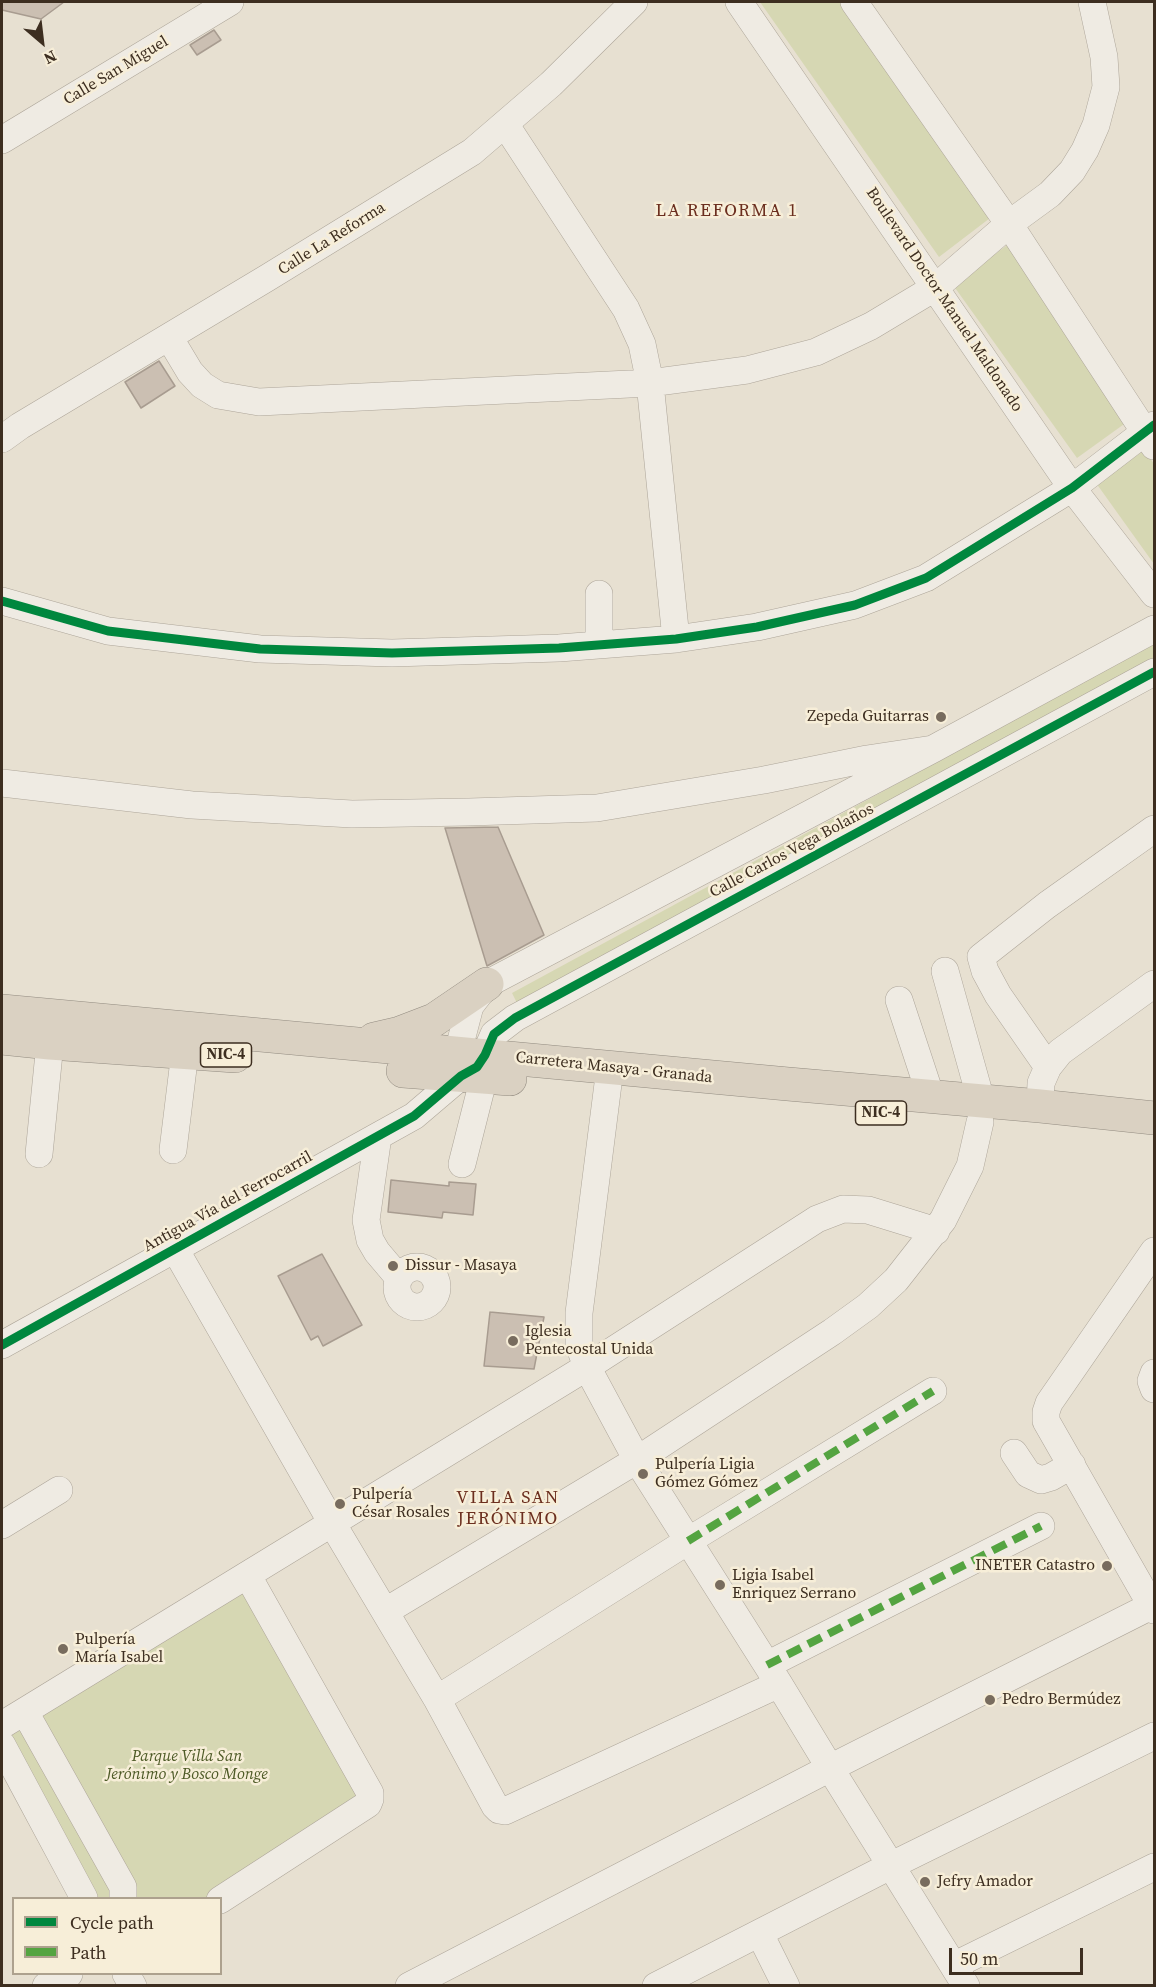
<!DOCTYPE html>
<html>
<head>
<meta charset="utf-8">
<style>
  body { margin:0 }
  #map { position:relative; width:1156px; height:1987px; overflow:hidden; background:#e7e0d1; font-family:"Source Serif 4",serif }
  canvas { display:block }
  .frame { position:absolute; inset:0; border:3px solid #3d2e20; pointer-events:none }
  .legend { position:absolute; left:12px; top:1897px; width:210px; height:78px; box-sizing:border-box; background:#f7eed8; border:2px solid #ada18e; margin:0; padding:8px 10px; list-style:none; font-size:18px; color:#3d2e20 }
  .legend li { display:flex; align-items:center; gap:12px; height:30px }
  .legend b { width:30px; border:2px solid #ada18e }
  .north { position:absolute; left:12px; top:12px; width:60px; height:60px; -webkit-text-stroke:4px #f7eed8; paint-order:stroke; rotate:152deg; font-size:16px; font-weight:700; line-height:24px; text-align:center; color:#3d2e20 }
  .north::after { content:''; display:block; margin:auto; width:21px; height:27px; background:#3d2e20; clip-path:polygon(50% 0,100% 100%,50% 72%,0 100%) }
  .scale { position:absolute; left:949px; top:1948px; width:134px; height:27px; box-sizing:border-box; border:3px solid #3d2e20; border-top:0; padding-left:8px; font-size:18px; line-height:21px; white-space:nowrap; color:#3d2e20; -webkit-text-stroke:4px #f7eed8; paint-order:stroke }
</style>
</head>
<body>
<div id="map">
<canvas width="1156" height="1987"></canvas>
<div class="frame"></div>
<ul class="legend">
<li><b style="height:8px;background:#00873e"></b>Cycle path</li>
<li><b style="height:8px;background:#54a441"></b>Path</li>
</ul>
<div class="north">N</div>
<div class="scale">50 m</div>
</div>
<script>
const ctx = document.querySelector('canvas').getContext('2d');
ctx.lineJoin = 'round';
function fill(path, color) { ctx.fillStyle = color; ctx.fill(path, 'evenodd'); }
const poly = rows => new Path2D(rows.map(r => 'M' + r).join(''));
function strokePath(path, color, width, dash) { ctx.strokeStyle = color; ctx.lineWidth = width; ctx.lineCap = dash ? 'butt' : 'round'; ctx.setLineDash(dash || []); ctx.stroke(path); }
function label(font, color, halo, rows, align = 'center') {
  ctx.font = font + ' "Source Serif 4",serif'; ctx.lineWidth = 5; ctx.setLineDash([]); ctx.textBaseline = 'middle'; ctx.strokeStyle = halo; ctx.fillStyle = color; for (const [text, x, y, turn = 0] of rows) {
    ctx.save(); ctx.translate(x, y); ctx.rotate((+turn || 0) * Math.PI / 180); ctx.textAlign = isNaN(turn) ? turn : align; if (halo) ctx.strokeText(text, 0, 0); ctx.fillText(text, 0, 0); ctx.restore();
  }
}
const green = poly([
  [760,2,843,2,994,215,939,257],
  [1010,243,1127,422,1077,458,953,285],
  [1145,450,1154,464,1154,564,1096,483],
  [1154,644,1154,664,518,1005,512,993],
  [248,1576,370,1793,220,1898,84,1898,2,1745,44,1700]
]);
const building = poly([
  [2,2,64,2,41,19,2,10,2,2],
  [214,30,221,40,197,55,190,45,214,30],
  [159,361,175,386,141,408,125,382,159,361],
  [498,827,544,935,487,966,445,828,498,827],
  [391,1180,449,1186,449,1182,476,1184,473,1215,443,1212,442,1218,388,1212,391,1180],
  [322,1254,362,1325,323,1346,318,1336,311,1340,278,1276,322,1254],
  [490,1312,544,1317,534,1369,484,1366,490,1312]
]);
const minor = poly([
  [739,2,1072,488,1154,594],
  [854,2,1009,224,1154,446],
  [505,124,626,309,642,344,650,383,676,639],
  [2,140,230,2],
  [169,337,190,372,202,385,218,395,259,402,650,383,747,370,816,352,871,326,936,287,1009,224,1050,194,1072,171,1085,150,1096,125,1106,87,1104,57,1092,2],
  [2,439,20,426,267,278,472,152,551,84,634,2],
  [2,601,108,631,260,649,392,653,559,648,676,639,757,627,855,605,926,578,1072,488,1154,425],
  [599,645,599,594],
  [2,783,192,805,352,814,469,812,597,808,764,780,867,759,933,749],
  [945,971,981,1100],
  [899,1000,931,1097],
  [1048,1067,998,995,985,971,981,957,1047,905,1154,829],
  [610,1068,579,1313,579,1345,587,1367,637,1460,779,1684,830,1768,966,1986],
  [460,1072,458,1052,470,1006,487,984,933,749,1154,629],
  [1040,1106,1041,1083,1048,1067,1060,1052,1154,984],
  [378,1136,366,1220,370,1240,377,1252,399,1278],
  [173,1150,185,1052],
  [39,1154,50,1043],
  [462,1164,484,1077],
  [175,1249,332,1523,437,1699,495,1806,499,1810,505,1811,779,1684],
  [1154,1251,1049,1403,1046,1412,1046,1421,1154,1610],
  '397 1287a20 20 0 1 1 40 0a20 20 0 1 1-40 0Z',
  [2,1345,414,1116,461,1076,477,1067,485,1055,494,1034,515,1018,1154,672],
  [1154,1373,1151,1381,1154,1389],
  [1014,1453,1028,1474,1041,1480,1051,1477,1072,1465],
  [2,1525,59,1490],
  [386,1611,637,1460,832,1332,868,1306,896,1280,943,1220,970,1166,980,1122],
  [767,1665,1041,1526],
  [437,1699,688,1541,933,1391],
  [25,1712,123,1887,123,1898],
  [2,1725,587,1367,817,1219,843,1209,868,1210,936,1231],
  [2,1745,84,1898],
  [220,1900,368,1804,370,1799,370,1793,248,1576],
  [760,1934,786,1986],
  [955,1965,1154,1867],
  [126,1974,133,1986],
  [46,1986,69,1974],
  [409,1986,830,1768,1151,1606],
  [656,1986,892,1865,1154,1736]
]);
const highway = poly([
  [2,1011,788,1084,1040,1106,1154,1118],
  [2,1038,50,1043,235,1056],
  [374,1039,400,1033,434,1020,487,984],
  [403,1071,510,1079]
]);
const quiet = poly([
  [688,1541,933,1391],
  [767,1665,1041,1526]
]);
const cycleway = poly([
  [2,601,108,631,260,649,392,653,559,648,676,639,757,627,855,605,926,578,1072,488,1154,425],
  [2,1345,414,1116,461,1076,477,1067,485,1055,494,1034,515,1018,1154,672]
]);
const markers = [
  [941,717,6,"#786c5e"],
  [393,1266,6,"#786c5e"],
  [513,1341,6,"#786c5e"],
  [643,1474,6,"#786c5e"],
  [340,1504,6,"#786c5e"],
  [1107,1566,6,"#786c5e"],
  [720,1585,6,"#786c5e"],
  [63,1649,6,"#786c5e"],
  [990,1700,6,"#786c5e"],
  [925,1882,6,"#786c5e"]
];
const shields = [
  [226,1055,51],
  [881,1113,51]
];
const shieldNames = [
  ["NIC-4",226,1055],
  ["NIC-4",881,1113]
];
const streetNames = [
  ["Calle San Miguel",116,71,-31],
  ["Calle La Reforma",332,239,-32],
  ["Boulevard Doctor Manuel Maldonado",944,300,56],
  ["Calle Carlos Vega Bolaños",792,851,-28],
  ["Carretera Masaya - Granada",614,1068,6],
  ["Antigua Vía del Ferrocarril",228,1202,-29]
];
const poiNames = [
  ["Zepeda Guitarras",929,717,"right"],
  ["Dissur - Masaya",405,1266],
  ["Iglesia",525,1332],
  ["Pentecostal Unida",525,1350],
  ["Pulpería Ligia",655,1465],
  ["Gómez Gómez",655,1483],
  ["Pulpería",352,1495],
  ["César Rosales",352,1513],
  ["INETER Catastro",1095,1566,"right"],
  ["Ligia Isabel",732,1576],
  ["Enriquez Serrano",732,1594],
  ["Pulpería",75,1640],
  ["María Isabel",75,1658],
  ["Pedro Bermúdez",1002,1700],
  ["Jefry Amador",937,1882]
];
const parkNames = [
  ["Parque Villa San",187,1757],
  ["Jerónimo y Bosco Monge",187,1775]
];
const neighbourhoodNames = [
  ["LA REFORMA 1",727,211],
  ["VILLA SAN",508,1498],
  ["JERÓNIMO",508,1519]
];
fill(green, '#d6d7b3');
fill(building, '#cbbfb2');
strokePath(building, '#a89c90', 1.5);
strokePath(minor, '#ada599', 28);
strokePath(highway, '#928b80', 34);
strokePath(minor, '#efebe3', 27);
strokePath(highway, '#dad1c2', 33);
strokePath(quiet, '#54a441', 8, [15, 8]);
strokePath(cycleway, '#00873e', 9);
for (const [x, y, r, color] of markers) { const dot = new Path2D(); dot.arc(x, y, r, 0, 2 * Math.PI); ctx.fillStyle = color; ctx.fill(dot); strokePath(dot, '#f7eed8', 2); }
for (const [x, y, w] of shields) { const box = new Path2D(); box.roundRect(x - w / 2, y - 12, w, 24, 4.5); ctx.fillStyle = '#f7eed8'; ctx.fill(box); strokePath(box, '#3d2e20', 1.5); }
label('bold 15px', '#3d2e20', null, shieldNames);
label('16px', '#3d2e20', '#f7eed8', streetNames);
label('16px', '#3d2e20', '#f7eed8', poiNames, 'left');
label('italic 16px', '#4d5a26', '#f7eed8', parkNames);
ctx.letterSpacing = '1.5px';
label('18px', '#6b2e1e', '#f7eed8', neighbourhoodNames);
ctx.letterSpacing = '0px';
</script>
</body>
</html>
